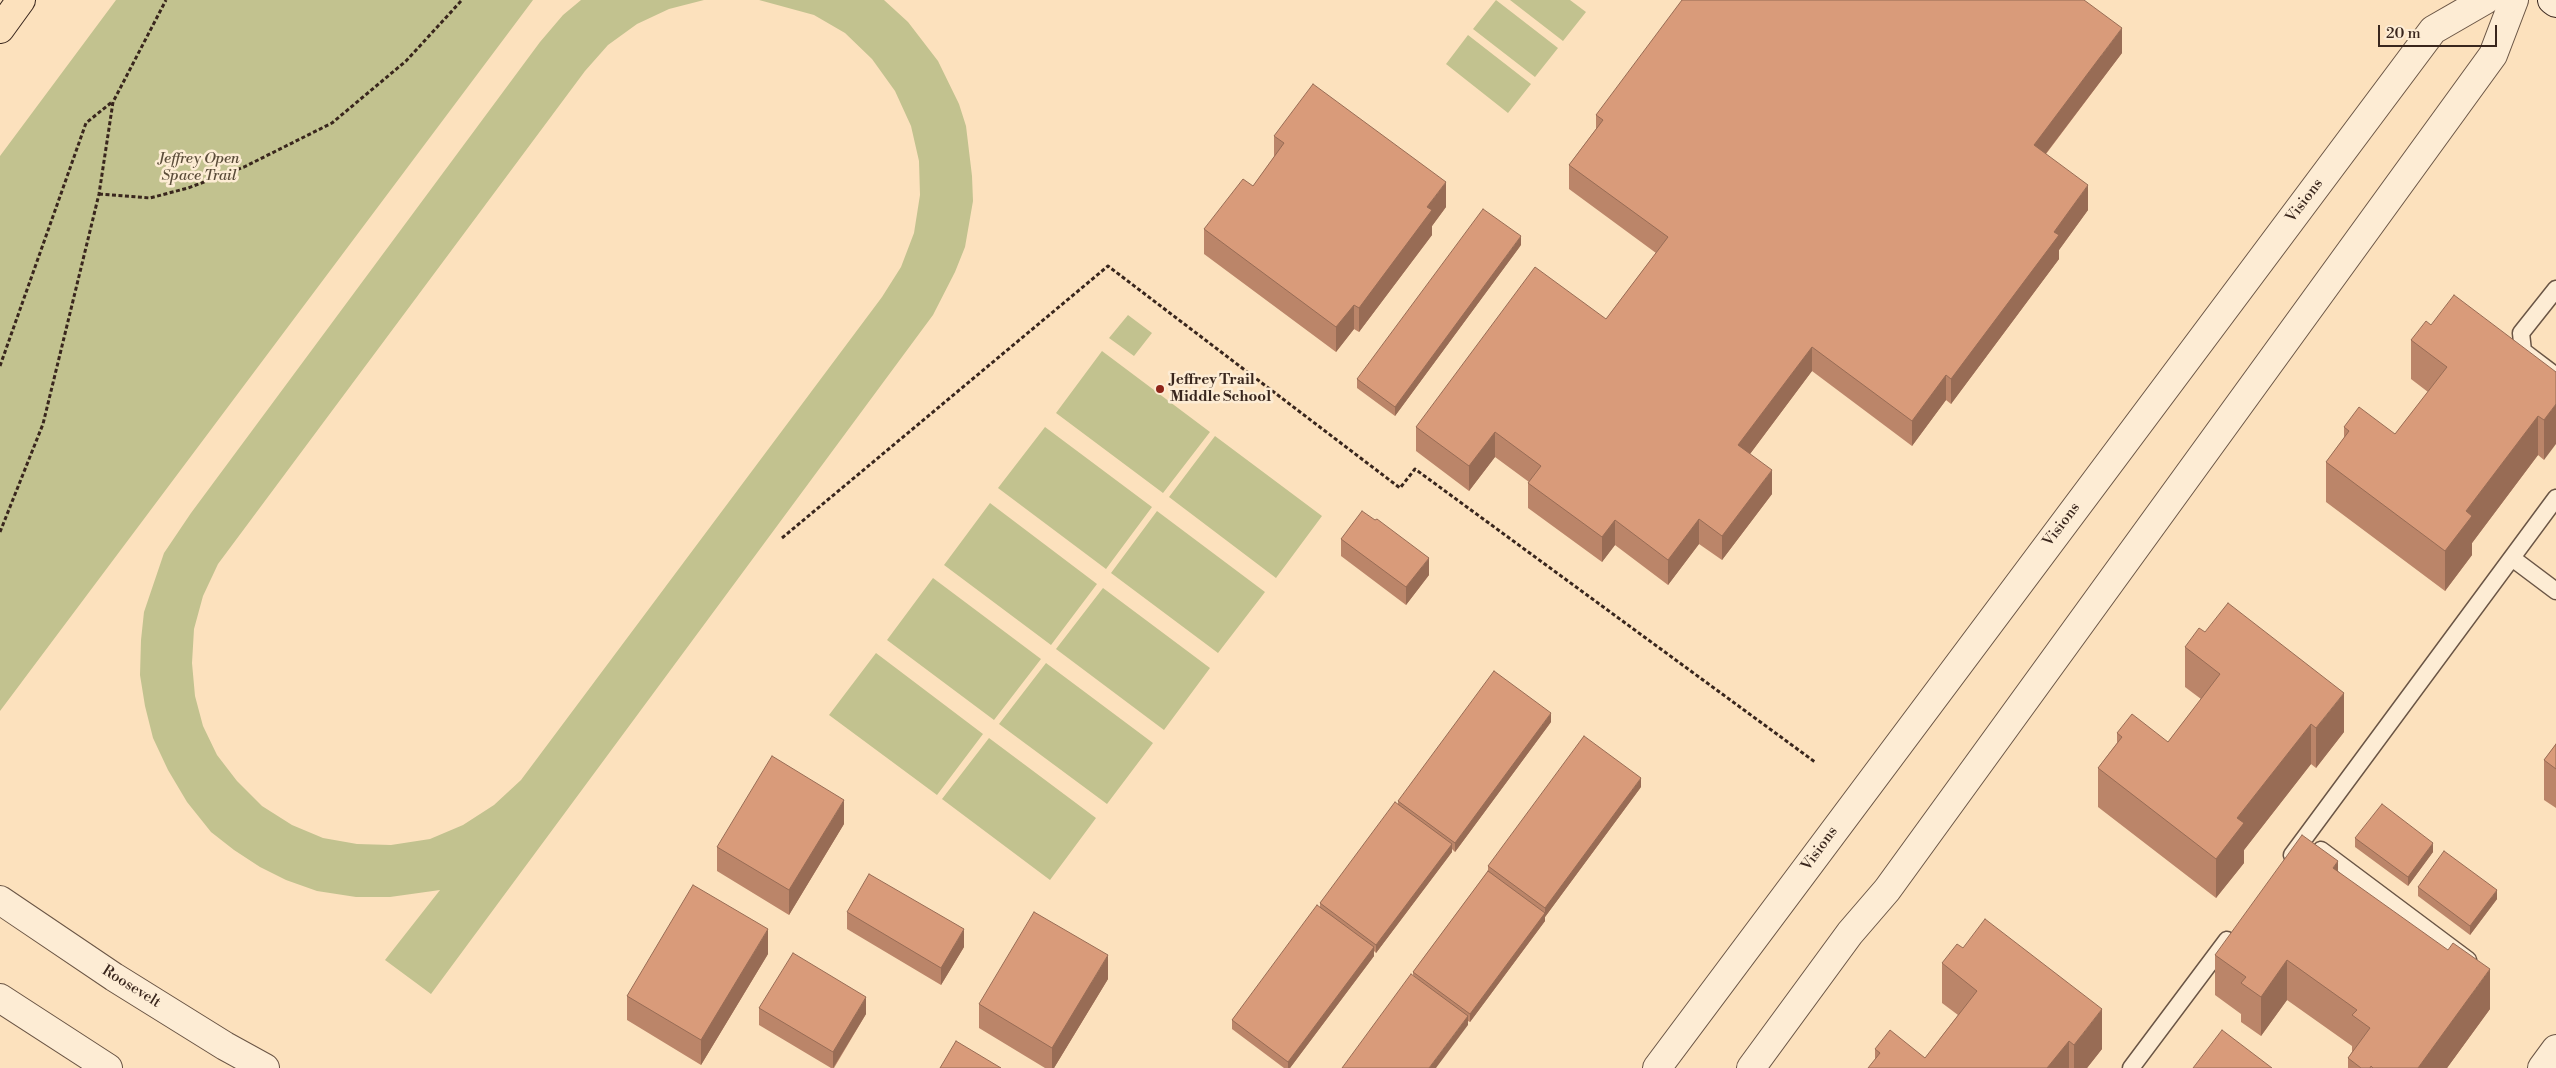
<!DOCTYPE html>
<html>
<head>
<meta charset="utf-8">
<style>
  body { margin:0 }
  #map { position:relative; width:2556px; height:1068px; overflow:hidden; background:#fce1bd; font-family:"Libre Bodoni",serif }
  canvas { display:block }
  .scale { position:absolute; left:2378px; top:25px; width:119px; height:22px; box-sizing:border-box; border:2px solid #39261d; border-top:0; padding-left:6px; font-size:15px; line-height:18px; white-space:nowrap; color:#39261d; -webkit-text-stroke:4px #fdecd4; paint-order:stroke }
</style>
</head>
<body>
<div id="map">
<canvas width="2556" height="1068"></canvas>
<div class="scale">20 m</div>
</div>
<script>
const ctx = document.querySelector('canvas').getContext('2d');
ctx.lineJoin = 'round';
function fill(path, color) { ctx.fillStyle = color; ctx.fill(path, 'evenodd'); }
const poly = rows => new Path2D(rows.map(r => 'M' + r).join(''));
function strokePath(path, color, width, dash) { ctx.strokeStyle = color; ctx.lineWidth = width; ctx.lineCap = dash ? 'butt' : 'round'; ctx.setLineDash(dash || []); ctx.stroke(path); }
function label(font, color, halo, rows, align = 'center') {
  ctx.font = font + ' "Libre Bodoni",serif'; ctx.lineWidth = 5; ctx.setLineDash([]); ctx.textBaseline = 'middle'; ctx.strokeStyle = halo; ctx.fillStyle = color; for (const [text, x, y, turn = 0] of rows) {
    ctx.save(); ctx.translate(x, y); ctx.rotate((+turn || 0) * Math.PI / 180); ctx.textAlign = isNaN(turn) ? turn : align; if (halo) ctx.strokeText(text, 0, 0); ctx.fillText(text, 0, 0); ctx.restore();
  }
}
const green = poly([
  [116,0,533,0,0,711,0,156],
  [581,0,704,0,669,9,637,24,608,45,585,71,218,564,203,596,194,629,192,663,195,696,203,726,217,755,237,781,262,806,292,825,323,838,357,844,391,845,430,839,463,825,494,805,521,780,882,297,901,267,914,233,920,195,919,161,911,126,895,91,872,59,845,33,814,15,759,0,884,0,908,22,938,61,959,104,966,126,972,176,973,201,965,247,955,272,933,315,431,994,385,960,440,890,390,897,356,897,317,891,286,880,260,867,234,850,211,832,187,802,168,770,153,738,145,706,140,675,141,640,144,612,164,553,191,513,540,42,563,15],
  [1496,0,1558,48,1535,77,1473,29],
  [1510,0,1570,0,1586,12,1563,41],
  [1468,35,1531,84,1508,113,1446,64],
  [1128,315,1152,333,1134,356,1109,338],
  [1102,351,1210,432,1163,493,1056,413],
  [1045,427,1152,507,1106,569,998,488],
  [1215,436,1322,516,1276,578,1169,497],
  [990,503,1097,584,1051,645,944,565],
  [1157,511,1265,592,1218,653,1111,573],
  [933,578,1041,659,994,720,887,640],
  [1103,588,1210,668,1164,730,1056,649],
  [876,653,983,734,937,795,829,715],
  [1046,663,1153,743,1107,804,999,724],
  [989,738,1096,818,1050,880,942,799]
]);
const path = poly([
  [99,194,150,198,188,188,244,167,332,123,406,61,462,0],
  [0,366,86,123,112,102],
  [0,532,43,424,99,194,113,102,166,0],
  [782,538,1108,266,1400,488,1415,469,1815,762]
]);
const service = poly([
  [2556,289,2521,333,2523,351,2556,376],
  [2512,558,2556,591],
  [2321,850,2468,960],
  [2292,855,2556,498],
  [2131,1068,2227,940]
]);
const minor = poly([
  [2542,1068,2556,1049]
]);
const tertiary = poly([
  [0,900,114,977,225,1046,265,1068],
  [0,998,108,1068],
  [1657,1068,2433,30,2485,0],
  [1751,1068,1850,933,1887,890,2493,55,2514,0]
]);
const secondary = poly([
  [2552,0,2556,3]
]);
const primary = poly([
  [0,29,21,0]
]);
const wall = poly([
  [2122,53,2046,154,2088,210,2059,250,2059,259,1951,404,1946,400,1912,446,1812,371,1750,454,1772,494,1722,560,1699,544,1668,585,1615,545,1602,562,1528,508,1528,483,1529,482,1495,457,1469,491,1416,451,1416,427,1606,319,1656,253,1569,189,1569,165,1596,129,1596,115],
  [1274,136,1446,207,1432,226,1432,235,1359,332,1354,329,1336,352,1204,254,1204,229,1253,186,1274,157],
  [1521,245,1395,416,1357,388,1357,379],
  [2431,325,2556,372,2544,460,2538,455,2472,543,2472,555,2445,591,2326,502,2326,462,2344,438,2344,427,2395,434,2428,392,2411,379,2411,340],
  [1375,520,1429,575,1406,605,1341,556,1341,539],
  [2185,647,2344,732,2316,768,2311,764,2244,850,2244,863,2216,898,2098,807,2098,768,2117,743,2117,733,2168,742,2201,699,2185,687],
  [1551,722,1455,852,1452,849,1452,852,1376,953,1374,951,1374,956,1290,1068,1284,1068,1232,1029,1232,1020,1320,907,1320,903,1398,805,1398,801],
  [2556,744,2556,808,2544,800,2544,760],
  [1641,787,1545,917,1545,921,1470,1022,1468,1021,1468,1025,1413,975,1413,972,1488,871,1488,866],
  [844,824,789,915,717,871,717,847],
  [2355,838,2433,852,2408,886,2355,847],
  [2338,871,2490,1009,2447,1068,2348,1068,2348,1058,2352,1052,2352,1046,2287,1000,2261,1036,2241,1022,2241,1014,2215,995,2215,955],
  [2418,887,2497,899,2470,935,2418,896],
  [847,912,964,947,941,985,847,929],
  [768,954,701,1065,627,1020,627,996],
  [1942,963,2102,1049,2087,1068,1868,1068,1875,1060,1875,1049,1925,1058,1958,1015,1942,1003],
  [1108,979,1054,1068,1045,1068,979,1028,979,1004],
  [759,1008,866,1014,834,1068,831,1068,759,1025]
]);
const shadedWall = poly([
  [2122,28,2122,53,2034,169,2034,145],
  [1446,182,1446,207,1432,226,1432,235,1359,332,1359,308,1427,207],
  [2088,185,2088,210,2059,250,2059,259,1951,404,1951,379,2054,232],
  [1521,236,1521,245,1395,416,1395,407],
  [1354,305,1354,329,1336,352,1336,327],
  [1812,347,1812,371,1738,470,1738,445],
  [1946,375,1946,400,1912,446,1912,421],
  [2556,404,2556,444,2544,460,2544,420],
  [2538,416,2538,455,2472,543,2472,555,2445,591,2445,551,2466,511],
  [1495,432,1495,457,1469,491,1469,466],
  [1772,470,1772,494,1722,560,1722,536],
  [1699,519,1699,544,1668,585,1668,560],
  [1615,520,1615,545,1602,562,1602,537],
  [1429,558,1429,575,1406,605,1406,587],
  [2344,693,2344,732,2316,768,2316,728],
  [1551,713,1551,722,1455,852,1455,843],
  [2311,724,2311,764,2244,850,2244,863,2216,898,2216,859,2237,818],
  [1641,778,1641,787,1545,917,1545,908],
  [844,800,844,824,789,915,789,890],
  [2433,843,2433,852,2408,886,2408,877],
  [1452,844,1452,852,1376,953,1376,945],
  [2338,861,2338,900,2333,868],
  [2497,890,2497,899,2470,935,2470,926],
  [1545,913,1545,921,1470,1022,1470,1014],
  [768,929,768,954,701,1065,701,1040],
  [964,929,964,947,941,985,941,968],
  [1374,947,1374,956,1290,1068,1288,1068,1288,1062],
  [1108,955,1108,979,1054,1068,1052,1068,1052,1048],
  [2287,960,2287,1000,2261,1036,2261,997],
  [2490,969,2490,1009,2447,1068,2418,1068],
  [866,997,866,1014,833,1068,833,1052],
  [2102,1009,2102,1049,2087,1068,2074,1068,2074,1045],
  [1468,1016,1468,1025,1436,1068,1429,1068],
  [2069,1041,2069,1068,2047,1068]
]);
const building = poly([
  [1682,0,2084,0,2122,28,2034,145,2088,185,2054,232,2059,235,1951,379,1946,375,1912,421,1812,347,1738,445,1772,470,1722,536,1699,519,1668,560,1615,520,1602,537,1528,483,1541,466,1495,432,1469,466,1416,427,1535,267,1606,319,1668,237,1569,165,1603,120,1596,115,1682,0],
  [1313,84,1446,182,1427,207,1432,210,1359,308,1354,305,1336,327,1204,229,1243,179,1253,186,1284,143,1274,136,1313,84],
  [1483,209,1521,236,1395,407,1357,379,1483,209],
  [2454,295,2556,372,2556,404,2544,420,2538,416,2466,511,2472,516,2445,551,2326,462,2349,431,2344,427,2359,407,2395,434,2447,367,2411,340,2426,321,2431,325,2454,295],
  [1362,511,1375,520,1377,519,1429,558,1406,587,1341,539,1362,511],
  [2228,603,2344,693,2316,728,2311,724,2237,818,2244,823,2216,859,2098,768,2122,737,2117,733,2132,714,2168,742,2220,674,2185,647,2199,628,2205,632,2228,603],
  [1494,671,1551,713,1455,843,1398,801,1494,671],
  [1584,736,1641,778,1545,908,1488,866,1584,736],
  [2556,744,2556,769,2544,760,2556,744],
  [772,756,844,800,789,890,717,847,772,756],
  [1395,802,1452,844,1376,945,1320,903,1395,802],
  [2382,804,2433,843,2408,877,2355,838,2382,804],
  [2302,835,2338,861,2333,868,2448,950,2453,943,2490,969,2418,1068,2373,1068,2371,1066,2370,1068,2361,1068,2348,1058,2370,1028,2352,1015,2357,1010,2287,960,2261,997,2241,983,2246,977,2215,955,2302,835],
  [2444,851,2497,890,2470,926,2418,887,2444,851],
  [1488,871,1545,913,1470,1014,1413,972,1488,871],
  [869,874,964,929,941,968,847,912,869,874],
  [693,885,768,929,701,1040,627,996,693,885],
  [1317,905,1374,947,1288,1062,1232,1020,1317,905],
  [1034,912,1108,955,1052,1048,979,1004,1034,912],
  [1985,919,2102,1009,2074,1045,2069,1041,2047,1068,1868,1068,1880,1053,1875,1049,1890,1030,1925,1058,1977,991,1942,963,1957,944,1963,948,1985,919],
  [793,953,866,997,833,1052,759,1008,793,953],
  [1411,974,1468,1016,1429,1068,1342,1068,1411,974],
  [2222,1030,2272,1068,2193,1068,2222,1030],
  [956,1041,1001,1068,940,1068,956,1041]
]);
const markers = [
  [1160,389,5,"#8f2418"]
];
const parkNames = [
  ["Jeffrey Open",199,159],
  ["Space Trail",199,176]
];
const streetNames = [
  ["Visions",2305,201,-53],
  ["Visions",2062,525,-53],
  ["Visions",1820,849,-54],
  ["Roosevelt",131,987,32]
];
const poiNames = [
  ["Jeffrey Trail",1170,380],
  ["Middle School",1170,397]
];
fill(green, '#c2c28f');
strokePath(service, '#6a5545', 19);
strokePath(minor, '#6a5545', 30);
strokePath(tertiary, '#6a5545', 30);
strokePath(secondary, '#39261d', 30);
strokePath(primary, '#39261d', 30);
strokePath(path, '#39261d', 3, [4, 2.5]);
strokePath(service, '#fdecd4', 16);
strokePath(minor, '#fdecd4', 28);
strokePath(tertiary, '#fdecd4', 28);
strokePath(secondary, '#fdecd4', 28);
strokePath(primary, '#fce1bd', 28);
fill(wall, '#bb8569');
fill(shadedWall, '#986c55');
fill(building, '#d99b7a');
strokePath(building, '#986c55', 1);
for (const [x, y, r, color] of markers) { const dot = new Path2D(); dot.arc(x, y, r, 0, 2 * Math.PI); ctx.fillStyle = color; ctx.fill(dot); strokePath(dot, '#fdecd4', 2); }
label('italic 15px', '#5b4d3a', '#fdecd4', parkNames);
label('15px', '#39261d', '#fdecd4', streetNames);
label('bold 15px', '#39261d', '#fdecd4', poiNames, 'left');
</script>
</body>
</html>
